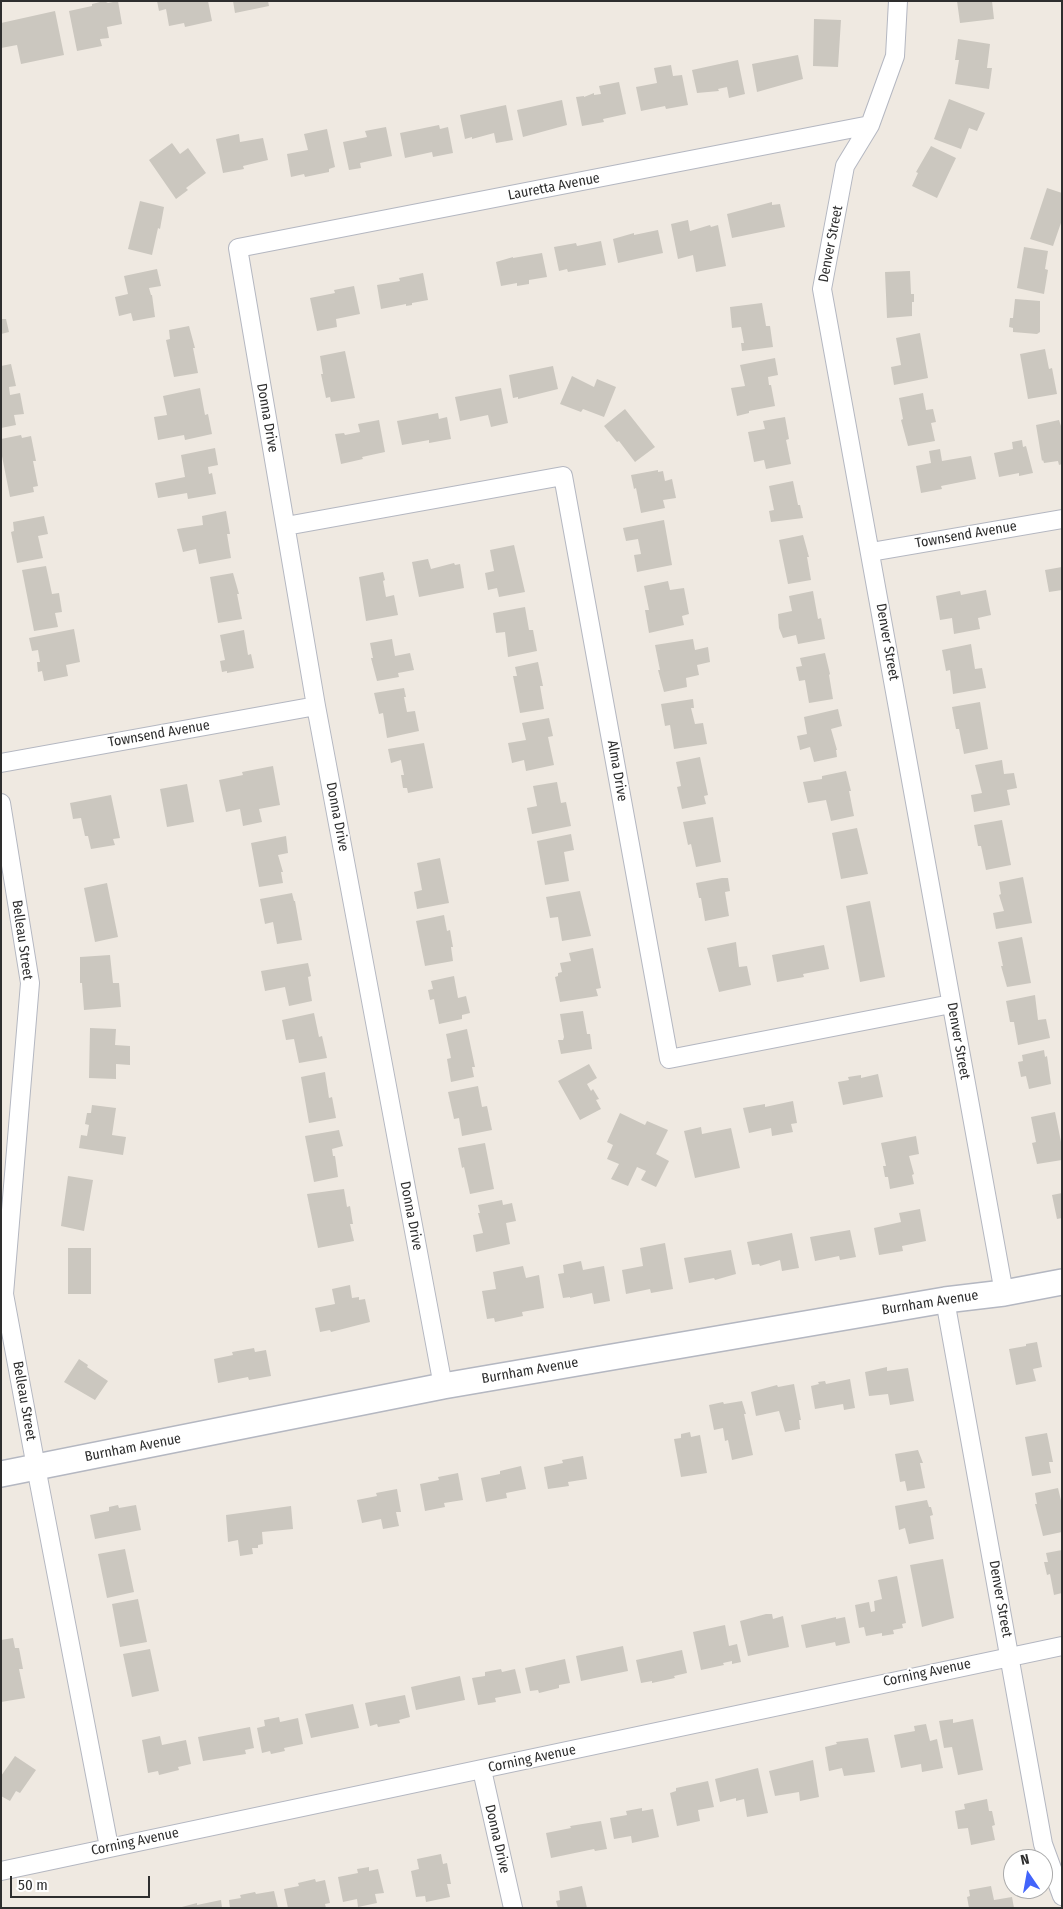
<!DOCTYPE html>
<html>
<head>
<meta charset="utf-8">
<style>
  body { margin:0 }
  #map { position:relative; width:1063px; height:1909px; overflow:hidden; background:#efe9e1; font-family:"Fira Sans Condensed",sans-serif }
  canvas { display:block }
  .frame { position:absolute; inset:0; border:2px solid #2e2e2e; pointer-events:none }
  .north { position:absolute; left:1003px; top:1849px; width:50px; height:50px; box-sizing:border-box; background:#fff; border:1px solid #ababab; border-radius:50%; rotate:348deg; font-size:14px; font-weight:700; line-height:20px; text-align:center; color:#2e2e2e }
  .north::after { content:''; display:block; margin:auto; width:18px; height:22px; background:#4264fb; clip-path:polygon(50% 0,100% 100%,50% 72%,0 100%) }
  .scale { position:absolute; left:10px; top:1876px; width:140px; height:22px; box-sizing:border-box; border:2px solid #2e2e2e; border-top:0; padding-left:6px; font-size:15px; line-height:18px; white-space:nowrap; color:#2e2e2e; -webkit-text-stroke:4px #fff; paint-order:stroke }
</style>
</head>
<body>
<div id="map">
<canvas width="1063" height="1909"></canvas>
<div class="frame"></div>
<div class="north">N</div>
<div class="scale">50 m</div>
</div>
<script>
const ctx = document.querySelector('canvas').getContext('2d');
ctx.lineJoin = 'round';
function fill(path, color) { ctx.fillStyle = color; ctx.fill(path, 'evenodd'); }
const poly = rows => new Path2D(rows.map(r => 'M' + r).join(''));
function strokePath(path, color, width, dash) { ctx.strokeStyle = color; ctx.lineWidth = width; ctx.lineCap = dash ? 'butt' : 'round'; ctx.setLineDash(dash || []); ctx.stroke(path); }
function label(font, color, halo, rows, align = 'center') {
  ctx.font = font + ' "Fira Sans Condensed",sans-serif'; ctx.lineWidth = 4; ctx.setLineDash([]); ctx.textBaseline = 'middle'; ctx.strokeStyle = halo; ctx.fillStyle = color; for (const [text, x, y, turn = 0] of rows) {
    ctx.save(); ctx.translate(x, y); ctx.rotate((+turn || 0) * Math.PI / 180); ctx.textAlign = isNaN(turn) ? turn : align; if (halo) ctx.strokeText(text, 0, 0); ctx.fillText(text, 0, 0); ctx.restore();
  }
}
const building = poly([
  [104,1,108,3,118,1,122,24,107,27,109,38,100,39,102,46,77,51,69,11,92,6,92,4],
  [157,1,208,1,212,21,185,27,184,23,169,26,166,9,159,11],
  [233,1,268,1,269,6,235,13],
  [957,1,992,1,994,19,960,23],
  [55,11,64,55,21,64,17,45,1,48,1,23],
  [814,19,841,20,838,67,813,66],
  [958,39,990,44,987,68,992,68,989,89,955,84,959,60,955,60],
  [798,55,803,79,757,92,752,64],
  [738,60,745,94,729,98,727,87,718,89,719,91,697,93,692,70],
  [671,65,673,76,682,75,688,105,666,109,665,106,641,111,636,87,657,83,654,68],
  [619,82,626,114,603,119,604,122,582,126,576,97,584,96,584,97,594,93,594,95,601,94,599,86],
  [949,99,985,113,977,131,969,128,961,149,934,139],
  [562,100,567,125,523,137,517,110],
  [506,105,513,140,496,143,494,133,472,139,472,137,465,139,460,115],
  [439,125,440,129,448,127,453,153,433,157,432,152,405,158,400,133],
  [386,127,392,156,360,163,361,168,349,170,343,142,367,137,365,131],
  [327,129,335,167,329,169,329,172,305,177,304,174,291,177,287,154,308,150,304,134],
  [239,134,240,142,263,138,268,160,243,166,244,169,223,173,216,139],
  [172,143,180,154,188,148,206,173,186,188,188,190,176,199,149,160],
  [931,146,956,158,937,198,912,186,918,173,916,172],
  [1047,188,1062,193,1062,220,1053,246,1030,239],
  [140,201,164,207,160,229,158,228,152,255,128,249],
  [772,202,772,205,780,204,785,227,732,238,727,214],
  [688,220,690,231,710,225,711,227,718,225,726,266,696,272,693,255,678,259,671,224],
  [658,230,663,253,618,263,613,239,634,233,634,235],
  [601,241,606,265,568,272,567,269,559,271,554,247,576,243,577,246],
  [1024,247,1048,251,1045,269,1048,270,1044,294,1017,288],
  [542,253,547,277,529,280,529,284,517,286,517,283,501,286,496,262,513,257,513,258],
  [157,269,161,286,149,288,151,295,152,295,155,317,133,321,131,313,119,316,115,297,128,294,124,276],
  [910,271,911,294,914,294,914,302,912,302,912,316,887,318,885,272],
  [423,273,428,300,412,303,412,305,406,306,406,304,381,309,377,285,400,281,399,278],
  [354,286,360,314,336,319,337,327,317,331,310,298,335,293,334,290],
  [1015,299,1040,301,1040,332,1037,334,1013,332,1013,328,1009,327,1010,318,1013,318],
  [762,303,766,326,770,326,773,347,742,351,741,343,744,343,741,327,732,328,730,307],
  [1,319,6,319,9,332,1,334],
  [189,326,195,348,193,348,198,373,174,377,166,340,170,339,169,330],
  [920,333,928,378,894,385,891,367,901,365,896,338],
  [1045,349,1049,369,1052,368,1057,394,1028,399,1020,354],
  [345,351,355,398,331,402,330,397,326,398,321,374,323,374,320,356],
  [775,358,778,375,768,377,769,385,771,385,775,406,749,411,749,413,737,416,731,388,745,386,740,365],
  [11,364,16,386,9,387,10,395,20,393,24,414,14,415,16,425,1,428,1,366],
  [553,366,558,389,518,399,518,397,513,398,509,375],
  [572,376,594,387,597,379,616,387,604,417,583,409,581,412,560,404],
  [200,388,205,415,208,414,212,434,185,440,184,435,158,440,154,417,167,415,163,396],
  [501,388,508,423,491,427,488,415,460,421,455,397],
  [923,393,926,410,933,409,936,422,931,423,935,441,908,446,901,420,903,419,899,398],
  [625,409,655,447,635,462,619,441,617,442,604,426],
  [438,413,439,419,447,417,451,439,429,443,429,440,402,445,397,421],
  [785,417,789,439,786,440,791,464,766,469,764,460,754,462,748,432,765,429,763,421],
  [379,420,385,452,362,457,363,459,341,464,335,434,344,433,345,435,360,432,358,424],
  [1059,420,1062,429,1062,464,1059,465,1058,461,1044,463,1043,460,1042,461,1036,425],
  [21,435,22,438,31,436,36,461,33,461,38,486,33,487,34,492,10,497,1,451,1,439],
  [1022,440,1023,447,1026,446,1033,473,1019,476,1019,473,999,477,994,453,1013,449,1012,442],
  [215,448,218,465,208,467,209,474,212,473,216,494,188,499,187,493,158,498,155,483,185,477,181,455],
  [940,449,942,461,971,456,976,479,941,486,942,489,921,493,916,466,931,463,929,451],
  [658,470,658,472,663,471,665,481,672,479,676,498,663,500,665,508,641,513,636,488,634,489,631,475],
  [793,481,798,505,800,505,803,518,771,522,769,511,774,510,769,486],
  [226,511,230,534,227,534,231,558,199,564,196,549,183,552,177,529,203,525,202,516],
  [44,516,48,534,38,536,43,558,17,563,11,532,14,531,13,522],
  [664,520,672,565,637,572,634,555,641,554,638,539,626,541,623,528],
  [803,535,809,557,807,557,811,580,788,584,779,540],
  [514,545,525,592,499,597,497,588,488,590,485,573,494,571,490,550],
  [428,559,431,569,454,563,455,565,460,564,464,588,419,597,412,562],
  [46,566,52,594,59,593,62,612,55,613,58,627,34,631,22,570],
  [1062,567,1062,590,1049,592,1045,570],
  [383,572,385,580,383,581,386,597,394,595,398,615,366,621,359,577],
  [233,573,239,594,237,594,242,619,218,623,210,577],
  [668,581,670,590,684,588,689,614,682,616,684,625,649,633,645,610,649,610,644,586],
  [986,590,991,615,978,618,980,629,954,634,952,618,940,620,936,596,960,591,961,595],
  [813,591,818,619,821,618,825,639,798,644,796,635,783,638,779,628,778,614,792,611,789,596],
  [525,607,529,630,533,630,537,651,508,657,505,632,496,633,493,613],
  [74,629,80,662,66,665,68,676,44,681,42,671,38,672,37,662,40,662,38,650,32,651,29,638],
  [244,630,248,655,251,654,254,668,227,673,227,671,222,672,220,661,225,660,220,635],
  [392,639,395,656,410,653,414,670,398,673,399,677,377,681,371,658,373,658,370,643],
  [693,639,695,650,708,647,710,662,697,665,699,675,686,678,687,687,664,692,658,670,660,670,655,645],
  [971,644,975,669,982,668,986,688,953,694,950,670,946,671,942,650],
  [825,653,830,674,829,675,833,699,809,703,805,680,799,681,796,667,802,666,800,658],
  [538,662,543,686,540,686,544,709,520,713,513,676,517,676,515,667],
  [404,688,406,697,404,697,407,712,415,711,419,731,387,738,383,713,379,714,374,693],
  [693,699,694,708,691,708,695,724,703,723,707,744,674,749,670,725,665,726,661,704],
  [980,702,988,749,964,754,959,729,956,729,952,707],
  [838,709,842,726,831,729,837,750,836,750,837,757,814,762,810,747,800,750,797,736,807,734,804,717],
  [549,718,553,736,548,737,554,765,526,771,524,760,512,763,508,743,526,740,522,723],
  [424,743,433,788,408,793,407,788,403,788,401,775,404,775,401,760,391,763,388,749],
  [700,757,708,795,704,796,706,804,682,809,677,787,681,786,676,762],
  [1002,760,1004,774,1014,773,1017,788,1007,790,1010,805,974,812,971,795,982,793,975,765],
  [273,766,280,805,259,809,262,822,243,826,240,809,226,812,219,780,243,775,242,772],
  [846,771,851,791,849,791,854,816,831,821,826,800,808,803,803,782,822,779,822,776],
  [557,782,561,803,566,802,571,826,532,834,527,808,537,806,533,786],
  [187,784,194,822,167,827,160,789],
  [111,795,120,838,113,839,115,845,91,849,88,836,85,836,81,818,73,819,70,803],
  [713,817,721,862,696,867,691,844,688,845,683,822],
  [1002,820,1011,865,986,870,981,846,978,846,974,825],
  [857,828,868,874,841,879,832,833],
  [571,834,574,850,564,852,569,881,545,885,537,841],
  [286,836,288,853,278,855,283,872,281,872,283,883,259,887,251,843],
  [440,858,449,903,417,909,414,892,422,890,417,863],
  [1023,877,1032,923,996,929,993,913,1004,911,999,895,1001,894,999,882],
  [722,878,728,878,730,891,725,892,729,916,705,921,701,898,699,898,696,883],
  [107,883,118,937,95,942,84,888],
  [580,891,591,936,562,941,558,917,550,918,546,897],
  [292,893,294,901,295,901,302,940,277,944,273,922,265,924,260,899],
  [870,901,885,977,860,982,846,906],
  [444,915,447,931,450,930,453,947,451,947,453,961,425,966,416,921],
  [1022,937,1031,983,1007,987,1001,966,1003,966,998,942],
  [736,942,739,967,747,966,751,985,719,992,707,948],
  [824,945,829,969,803,974,804,977,777,982,772,955],
  [593,948,601,988,596,989,598,996,560,1002,555,977,558,976,558,973,562,972,560,963,571,961,569,953],
  [110,955,113,983,119,983,121,1007,84,1010,82,983,80,983,80,957],
  [308,963,311,976,308,977,312,1001,289,1006,285,987,265,991,261,971],
  [454,976,458,998,466,996,470,1013,462,1015,462,1019,439,1024,434,999,430,1000,428,990,433,989,431,981],
  [1035,995,1038,1020,1046,1019,1050,1038,1018,1045,1014,1022,1010,1022,1006,1001],
  [583,1011,587,1034,590,1034,592,1049,561,1054,558,1040,563,1040,564,1037,560,1014],
  [314,1013,319,1037,322,1036,327,1058,299,1063,294,1039,286,1040,282,1020],
  [90,1028,116,1029,115,1045,130,1046,130,1065,116,1064,116,1079,89,1078],
  [467,1029,475,1067,472,1067,474,1077,451,1082,447,1059,451,1058,446,1034],
  [1044,1050,1045,1057,1047,1056,1051,1084,1029,1089,1026,1076,1021,1077,1018,1062,1023,1061,1022,1055],
  [589,1064,597,1078,587,1084,591,1091,593,1089,599,1099,596,1100,601,1109,580,1120,558,1081],
  [325,1072,329,1098,332,1097,336,1118,309,1123,301,1077],
  [878,1074,883,1097,843,1105,838,1082,849,1080,848,1077,861,1075,861,1078],
  [478,1086,482,1107,487,1106,492,1130,462,1136,459,1118,454,1119,448,1092],
  [793,1101,797,1123,791,1124,793,1132,772,1136,771,1128,749,1133,743,1108,765,1104,765,1107],
  [92,1105,116,1108,112,1135,126,1137,123,1155,79,1148,81,1135,87,1136,89,1125,85,1124,87,1113,91,1113],
  [1055,1112,1062,1147,1062,1160,1037,1164,1032,1143,1036,1142,1031,1117],
  [620,1113,645,1125,647,1121,668,1130,656,1154,669,1161,656,1187,641,1180,646,1171,637,1167,628,1186,611,1179,619,1164,607,1159,613,1145,607,1142],
  [701,1127,702,1134,731,1128,740,1168,695,1178,684,1131],
  [339,1130,343,1146,332,1149,333,1156,335,1156,338,1177,314,1182,305,1136],
  [916,1136,919,1154,909,1156,914,1174,912,1175,914,1184,890,1189,888,1177,885,1177,883,1166,886,1166,881,1143],
  [485,1143,494,1189,470,1194,464,1167,462,1168,458,1148],
  [68,1176,93,1180,84,1231,61,1226],
  [344,1189,347,1207,350,1206,353,1224,350,1224,354,1241,318,1248,307,1194],
  [1062,1193,1062,1218,1057,1219,1052,1195],
  [502,1200,503,1205,512,1203,516,1221,506,1223,510,1244,476,1252,473,1235,483,1233,478,1213,480,1213,478,1205],
  [920,1209,926,1241,902,1246,903,1251,879,1255,874,1228,901,1222,899,1213],
  [850,1230,856,1257,840,1260,839,1256,815,1261,810,1237],
  [792,1233,799,1268,782,1271,780,1260,760,1266,759,1264,752,1265,747,1242],
  [665,1243,673,1289,651,1293,650,1289,626,1294,622,1270,643,1266,640,1248],
  [68,1248,91,1248,91,1294,68,1294],
  [731,1250,736,1274,715,1280,714,1278,689,1283,684,1258],
  [581,1261,583,1270,604,1266,610,1301,594,1304,592,1293,570,1298,570,1297,563,1298,558,1274,564,1273,563,1265],
  [523,1266,526,1278,539,1275,544,1308,522,1312,523,1316,495,1322,494,1318,487,1319,482,1291,496,1289,493,1272],
  [350,1285,352,1298,359,1297,359,1300,365,1299,370,1322,331,1332,330,1330,320,1332,315,1308,335,1304,332,1289],
  [1037,1342,1042,1367,1033,1369,1036,1381,1016,1385,1009,1349,1026,1346,1026,1344],
  [254,1348,255,1352,266,1350,271,1376,249,1380,248,1377,218,1383,214,1359,233,1355,232,1352],
  [79,1359,88,1365,87,1367,108,1381,95,1400,64,1382],
  [887,1367,887,1371,908,1368,914,1401,890,1405,888,1394,869,1396,865,1372],
  [850,1379,855,1408,844,1410,843,1404,815,1409,811,1386,819,1384,818,1382,825,1381,826,1384],
  [794,1384,801,1420,799,1420,800,1429,785,1432,779,1411,756,1416,751,1392,777,1385,778,1387],
  [742,1401,746,1414,744,1414,753,1455,732,1460,728,1440,725,1441,723,1428,714,1430,709,1405,723,1402,724,1404],
  [690,1432,691,1437,700,1435,707,1473,681,1477,674,1439,681,1438,681,1434],
  [1047,1433,1053,1462,1049,1462,1051,1473,1032,1476,1025,1437],
  [918,1450,923,1463,920,1463,925,1488,907,1491,905,1481,900,1482,895,1454],
  [583,1456,587,1479,568,1482,569,1486,548,1489,544,1467,563,1463,562,1460],
  [521,1466,526,1489,506,1493,507,1498,486,1502,481,1478,500,1474,500,1471],
  [458,1473,463,1500,444,1503,445,1507,425,1511,420,1484,439,1480,438,1477],
  [1058,1488,1062,1505,1062,1532,1043,1536,1035,1504,1037,1504,1035,1493],
  [397,1489,401,1512,396,1512,399,1526,383,1529,381,1519,362,1523,357,1500,377,1496,376,1493],
  [927,1500,929,1507,931,1507,933,1515,930,1516,934,1539,909,1544,905,1528,899,1530,895,1506],
  [118,1505,119,1508,136,1505,141,1530,95,1539,90,1515,109,1511,109,1507],
  [291,1506,293,1529,262,1532,263,1544,258,1545,258,1548,252,1548,253,1554,240,1556,238,1540,228,1542,226,1515],
  [125,1549,134,1592,107,1598,98,1554],
  [1062,1550,1062,1593,1054,1595,1050,1574,1047,1575,1044,1562,1048,1562,1046,1553],
  [943,1559,954,1618,922,1627,910,1565],
  [897,1576,906,1623,902,1624,903,1628,893,1630,894,1634,882,1636,882,1633,866,1636,864,1627,859,1628,855,1605,869,1602,871,1612,875,1611,874,1601,882,1599,878,1580],
  [138,1599,147,1642,120,1647,112,1604],
  [766,1614,772,1614,773,1619,783,1616,789,1647,748,1656,740,1621],
  [836,1617,836,1619,845,1617,850,1643,836,1646,835,1642,806,1648,801,1625],
  [725,1625,729,1646,737,1644,741,1662,732,1664,732,1661,723,1663,724,1665,701,1670,693,1632],
  [13,1638,15,1648,19,1648,23,1669,19,1669,25,1698,1,1702,1,1640],
  [623,1646,628,1671,581,1681,576,1656],
  [150,1649,159,1691,132,1697,123,1654],
  [682,1650,687,1673,674,1676,675,1678,652,1683,652,1681,641,1683,636,1660],
  [565,1659,570,1683,559,1685,559,1688,539,1693,538,1690,530,1691,525,1668],
  [501,1669,502,1672,515,1669,521,1693,495,1698,496,1702,478,1705,472,1678,485,1676,485,1672],
  [460,1676,465,1700,416,1710,411,1687],
  [405,1695,410,1717,399,1720,400,1723,378,1727,377,1724,370,1726,365,1703],
  [353,1704,359,1728,311,1738,305,1714],
  [279,1717,280,1722,298,1718,303,1744,284,1748,285,1751,271,1754,270,1751,262,1753,257,1728,265,1726,264,1720],
  [953,1719,953,1723,973,1719,983,1770,958,1775,952,1747,944,1748,939,1721],
  [926,1724,930,1741,937,1739,943,1768,922,1772,921,1764,901,1768,894,1735,915,1731,914,1726],
  [250,1727,254,1748,245,1750,246,1754,203,1761,198,1737],
  [160,1736,162,1745,186,1740,191,1764,178,1767,179,1770,159,1775,158,1771,148,1773,142,1740],
  [868,1738,875,1772,844,1776,842,1768,829,1771,825,1747,837,1744,836,1742],
  [15,1756,36,1770,20,1793,16,1791,10,1801,1,1796,1,1776],
  [813,1760,819,1797,800,1801,799,1792,775,1796,769,1771],
  [758,1768,768,1813,747,1817,744,1799,736,1801,736,1798,720,1802,715,1779],
  [708,1781,714,1807,698,1810,700,1821,677,1826,670,1793,676,1791,676,1788],
  [987,1799,989,1811,992,1811,995,1825,992,1826,995,1840,971,1845,968,1828,958,1829,955,1811,965,1809,964,1804],
  [642,1808,642,1811,653,1809,659,1837,632,1843,631,1836,614,1839,610,1818,627,1815,626,1811],
  [601,1821,607,1849,595,1851,594,1849,551,1858,546,1833,571,1828,570,1826],
  [441,1854,443,1864,447,1863,451,1884,447,1884,450,1897,426,1902,425,1896,416,1897,411,1871,419,1869,417,1859],
  [369,1867,369,1871,378,1869,384,1893,375,1894,377,1903,358,1907,357,1899,343,1902,338,1877,358,1873,357,1869],
  [315,1879,316,1882,325,1880,330,1903,325,1904,326,1908,288,1908,284,1889,299,1886,298,1883],
  [582,1886,587,1908,558,1908,556,1901,560,1900,559,1891],
  [991,1886,994,1900,1012,1897,1014,1908,969,1908,967,1897,970,1896,969,1890],
  [274,1891,278,1908,230,1908,229,1900,241,1898,240,1895,255,1892,256,1894],
  [221,1900,222,1908,178,1908,197,1903,197,1905]
]);
const street = poly([
  [898,1,895,56,870,125,845,166,822,289,1004,1293],
  [286,526,563,476,669,1059,951,1004],
  [871,552,1062,519],
  [1,763,316,706],
  [1,803,30,983,4,1294,36,1467,109,1847],
  [945,1300,1043,1844,1062,1896],
  [443,1386,316,706,238,248,870,125],
  [482,1770,513,1908],
  [1,1871,1062,1646]
]);
const secondary = poly([
  [1,1474,443,1386,945,1300,1004,1293,1062,1282]
]);
const streetNames = [
  ["Lauretta Avenue",554,187,-11],
  ["Denver Street",831,244,-79],
  ["Donna Drive",267,418,80],
  ["Townsend Avenue",966,535,-10],
  ["Denver Street",887,642,80],
  ["Townsend Avenue",159,734,-10],
  ["Alma Drive",617,771,80],
  ["Donna Drive",337,817,79],
  ["Belleau Street",22,940,82],
  ["Denver Street",958,1041,80],
  ["Donna Drive",411,1216,79],
  ["Burnham Avenue",930,1303,-9],
  ["Burnham Avenue",530,1371,-10],
  ["Belleau Street",24,1401,80],
  ["Burnham Avenue",133,1448,-11],
  ["Denver Street",1000,1599,80],
  ["Corning Avenue",927,1673,-12],
  ["Corning Avenue",532,1759,-12],
  ["Donna Drive",497,1839,77],
  ["Corning Avenue",135,1842,-12]
];
fill(building, '#cbc7bf');
strokePath(street, '#b4b7c1', 20);
strokePath(secondary, '#b4b7c1', 28);
strokePath(street, '#fff', 18);
strokePath(secondary, '#fff', 25);
label('14px', '#2e2e2e', '#fff', streetNames);
</script>
</body>
</html>
